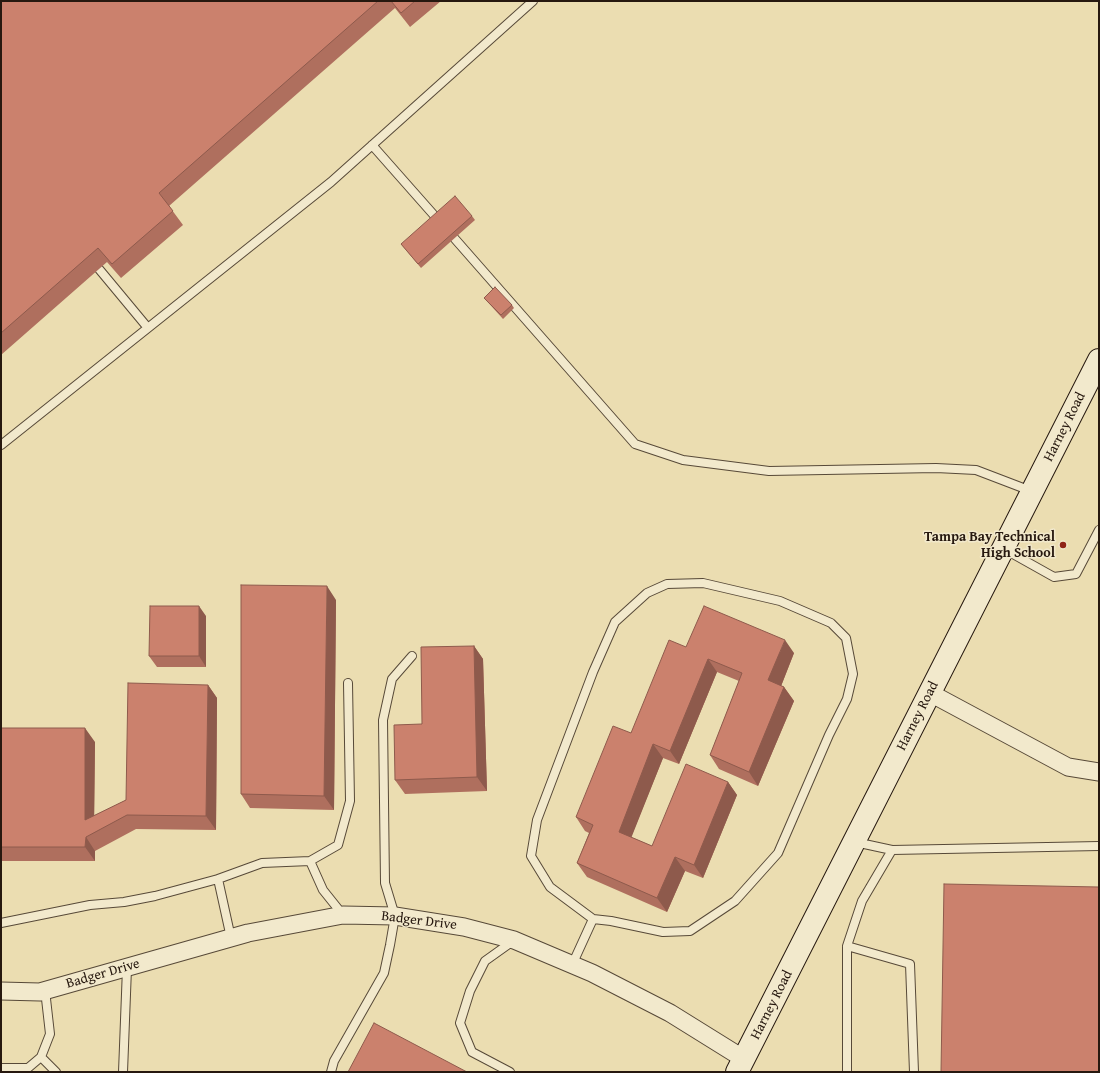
<!DOCTYPE html>
<html>
<head>
<meta charset="utf-8">
<style>
  body { margin:0 }
  #map { position:relative; width:1100px; height:1073px; overflow:hidden; background:#ebddb1; font-family:"Gentium Book Plus",serif }
  canvas { display:block }
  .frame { position:absolute; inset:0; border:2px solid #26180f; pointer-events:none }
</style>
</head>
<body>
<div id="map">
<canvas width="1100" height="1073"></canvas>
<div class="frame"></div>
</div>
<script>
const ctx = document.querySelector('canvas').getContext('2d');
ctx.lineJoin = 'round';
const poly = rows => new Path2D(rows.map(r => 'M' + r).join(''));
function strokePath(path, color, width, dash) { ctx.strokeStyle = color; ctx.lineWidth = width; ctx.lineCap = dash ? 'butt' : 'round'; ctx.setLineDash(dash || []); ctx.stroke(path); }
function fill(path, color) { ctx.fillStyle = color; ctx.fill(path, 'evenodd'); }
function label(font, color, halo, rows, align = 'center') {
  ctx.font = font + ' "Gentium Book Plus",serif'; ctx.lineWidth = 3; ctx.setLineDash([]); ctx.textBaseline = 'middle'; ctx.strokeStyle = halo; ctx.fillStyle = color; for (const [text, x, y, turn = 0] of rows) {
    ctx.save(); ctx.translate(x, y); ctx.rotate((+turn || 0) * Math.PI / 180); ctx.textAlign = isNaN(turn) ? turn : align; if (halo) ctx.strokeText(text, 0, 0); ctx.fillText(text, 0, 0); ctx.restore();
  }
}
const lane = poly([
  [372,145,440,222],
  [448,231,635,444,683,460,769,471,936,468,976,470,1031,491],
  [99,269,148,328],
  [1,445,331,182,533,1],
  [1004,549,1054,577,1076,574,1099,530],
  [892,850,1099,846],
  [343,915,323,890,310,861,338,845,350,801,348,683],
  [1,923,90,905,124,902,155,896,218,879],
  [231,938,218,879,262,863,310,861],
  [847,946,910,964,914,1072],
  [572,965,593,919,611,921,663,932,690,931,735,901,778,853,829,735,847,699,853,674,846,638,831,623,780,601,703,583,667,584,647,593,615,622,593,672,537,820,531,856,550,887,593,919],
  [41,1057,56,1072],
  [1,1068,28,1068,41,1057,50,1034,45,990],
  [123,1072,127,968],
  [331,1072,334,1061,384,973,390,945,395,916,385,883,383,720,392,679,412,656],
  [510,1072,472,1052,460,1023,470,991,485,961,513,941],
  [847,1072,847,946,862,901,892,850,855,842]
]);
const street = poly([
  [930,693,1068,767,1099,772],
  [1,991,40,992,248,933,343,915,395,916,464,927,514,940,592,973,670,1013,744,1059]
]);
const secondary = poly([
  [737,1072,1099,360]
]);
const wall = poly([
  [1,1,441,1,410,27,395,8,169,206,183,225,121,278,107,262,1,355],
  [472,216,475,220,421,268,401,244],
  [484,298,512,305,514,308,503,319],
  [336,600,334,810,250,808,241,794],
  [206,616,206,667,157,667,149,656],
  [474,646,483,659,487,791,405,794,395,780,422,724],
  [686,647,794,653,781,686,784,687,794,701,758,786,719,769,710,755,739,681,717,672,679,764,663,758,631,837,652,846,728,782,737,795,703,878,685,871,667,912,587,877,577,863,589,833,585,831,576,817,631,733],
  [208,685,217,698,216,830,136,829,95,851,95,861,1,861,1,728,95,742,94,816,126,800]
]);
const shadedWall = poly([
  [327,586,336,600,334,810,324,796],
  [199,606,206,616,206,667,199,656],
  [785,640,794,653,778,694,768,680],
  [474,646,483,659,487,791,477,777],
  [708,659,717,672,679,764,670,751],
  [208,685,217,698,216,830,206,816],
  [784,687,794,701,758,786,749,772],
  [85,728,95,742,94,833,85,820],
  [653,744,663,758,628,846,619,832],
  [728,782,737,795,703,878,694,865],
  [86,837,95,851,95,861,85,847],
  [675,857,685,871,667,912,657,898]
]);
const building = poly([
  [1,1,378,1,159,193,173,211,112,264,98,248,1,333,1,1],
  [391,1,415,1,401,13,391,1],
  [455,196,472,216,418,264,401,244,455,196],
  [495,287,512,305,501,315,484,298,495,287],
  [241,585,327,586,324,796,241,794,241,585],
  [150,606,199,606,199,656,149,656,150,606],
  [704,606,785,640,768,680,784,687,749,772,710,755,742,673,708,659,670,751,653,744,619,832,652,846,686,764,728,782,694,865,675,857,657,898,577,863,593,825,576,817,613,726,631,733,669,640,686,647,704,606],
  [474,646,477,777,395,780,394,725,422,724,421,647,474,646],
  [128,683,208,685,206,816,127,815,86,837,85,847,1,847,1,728,85,728,85,820,126,800,128,683],
  [944,884,1099,887,1099,1072,941,1072,944,884],
  [374,1023,467,1072,348,1072,374,1023]
]);
const markers = [
  [1063,545,4,"#8f2418"]
];
const streetNames = [
  ["Harney Road",1065,427,-63],
  ["Harney Road",918,716,-63],
  ["Badger Drive",419,921,7],
  ["Badger Drive",103,974,-16],
  ["Harney Road",772,1005,-63]
];
const poiNames = [
  ["Tampa Bay Technical",1055,537],
  ["High School",1055,553]
];
strokePath(lane, '#574938', 10);
strokePath(street, '#574938', 19);
strokePath(secondary, '#26180f', 24);
strokePath(lane, '#f2e9cc', 8);
strokePath(street, '#f2e9cc', 17);
strokePath(secondary, '#f2e9cc', 22);
fill(wall, '#af6f5e');
fill(shadedWall, '#8e5a4c');
fill(building, '#cb816d');
strokePath(building, '#8e5a4c', 1);
for (const [x, y, r, color] of markers) { const dot = new Path2D(); dot.arc(x, y, r, 0, 2 * Math.PI); ctx.fillStyle = color; ctx.fill(dot); strokePath(dot, '#f2e9cc', 1.5); }
label('14px', '#26180f', '#f2e9cc', streetNames);
label('bold 14px', '#26180f', '#f2e9cc', poiNames, 'right');
</script>
</body>
</html>
